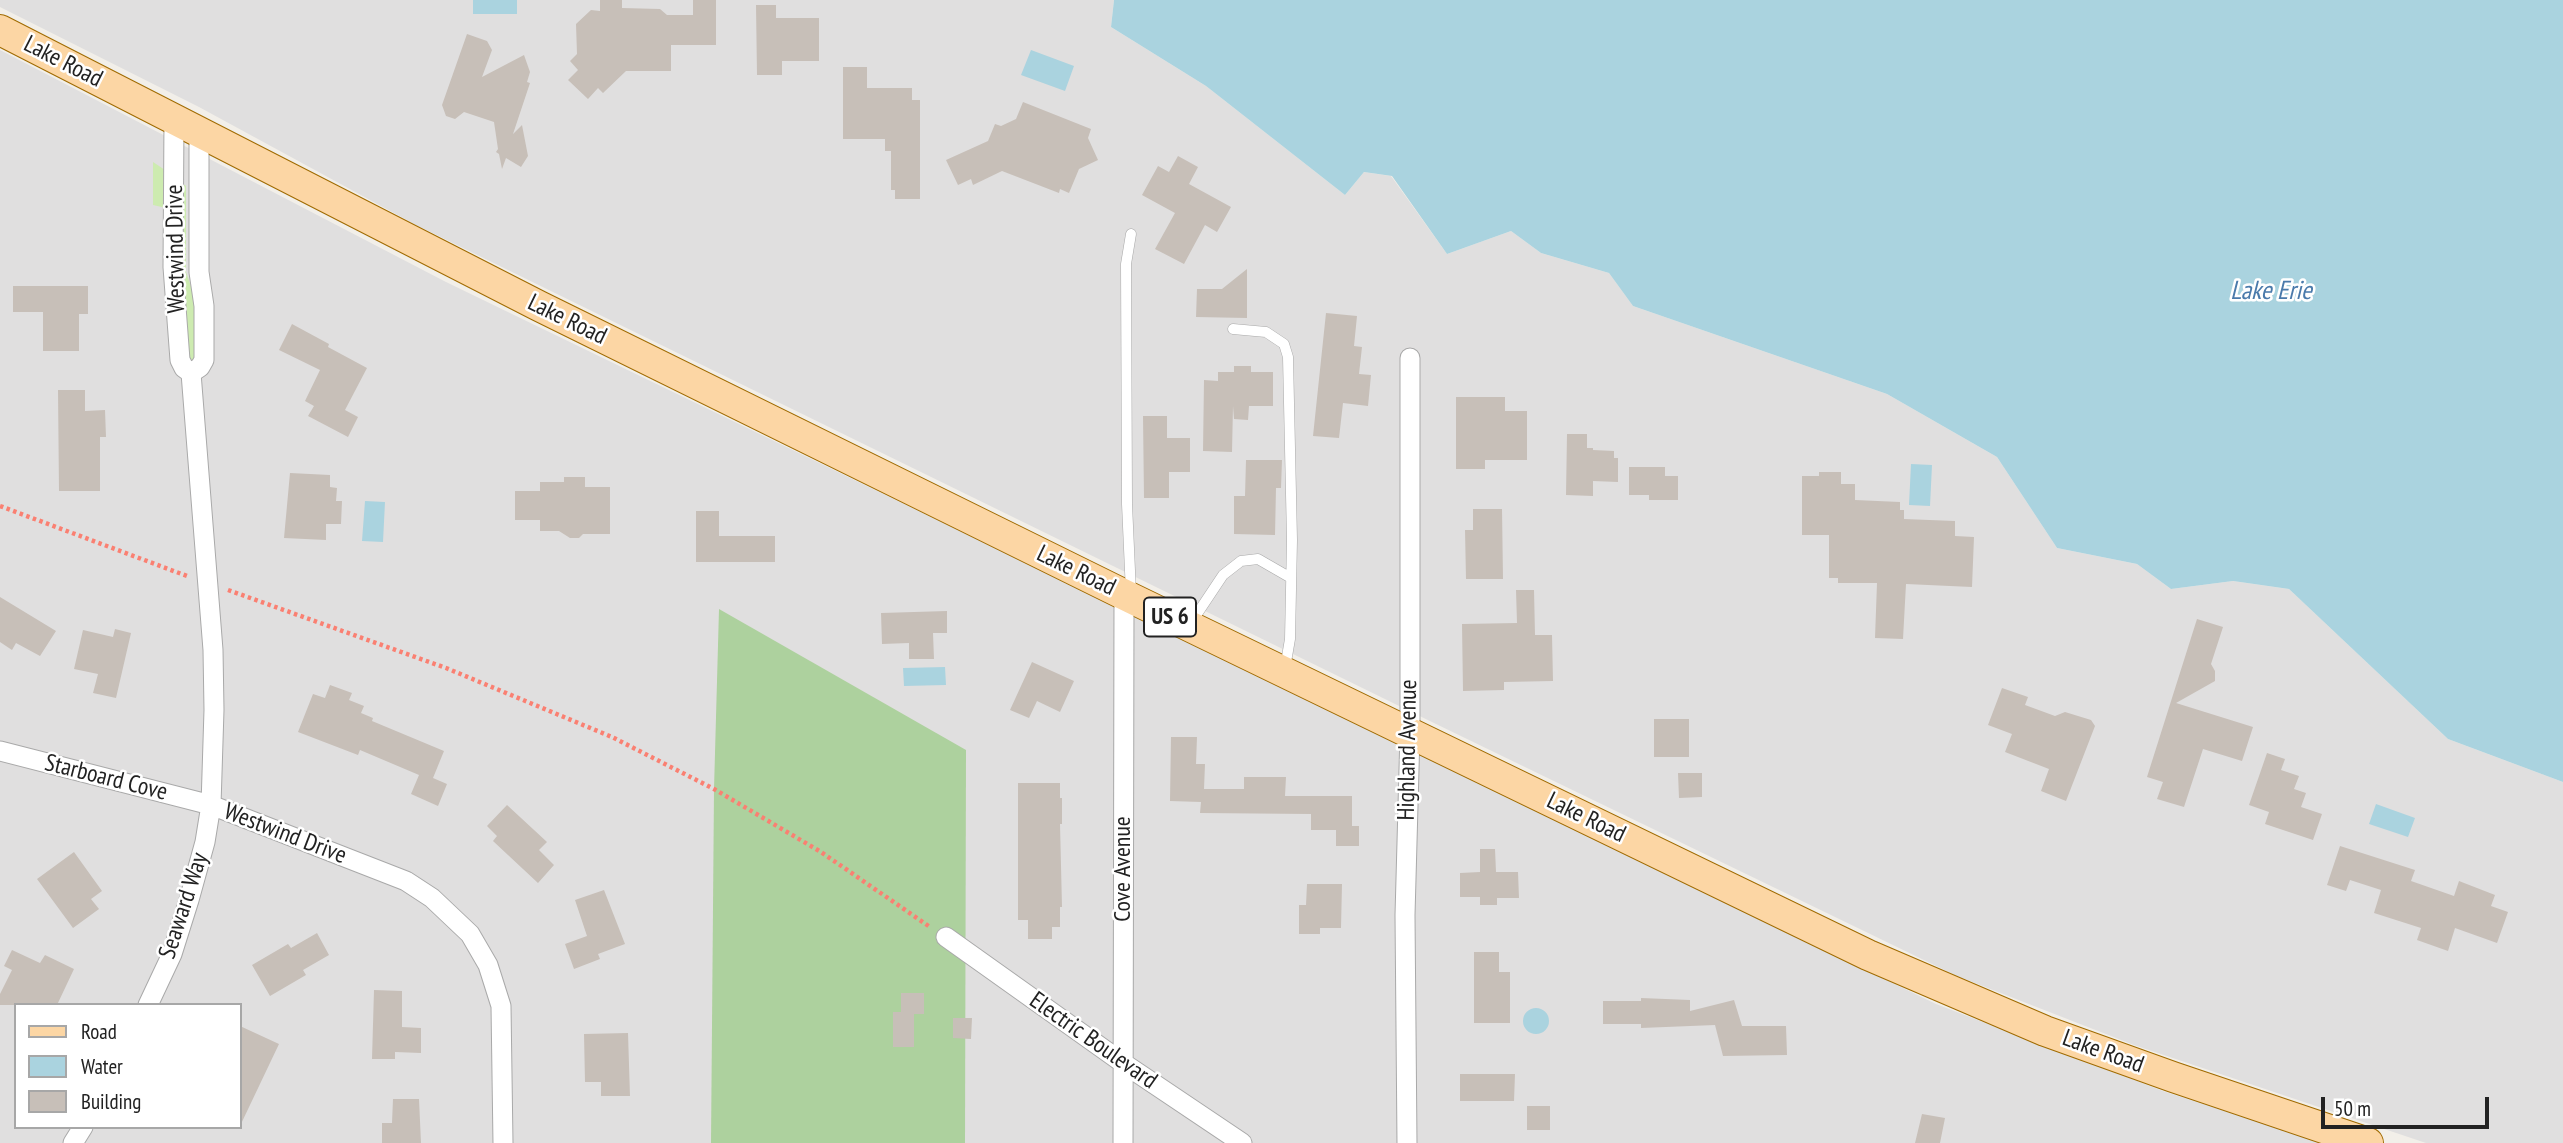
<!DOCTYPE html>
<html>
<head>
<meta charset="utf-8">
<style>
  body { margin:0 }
  #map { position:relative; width:2563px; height:1143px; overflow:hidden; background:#f2efe9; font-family:"PT Sans Narrow",sans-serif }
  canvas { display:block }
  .legend { position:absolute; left:14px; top:1003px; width:228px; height:126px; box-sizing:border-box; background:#fff; border:2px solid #a7a7a7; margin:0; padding:9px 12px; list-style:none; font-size:21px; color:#222 }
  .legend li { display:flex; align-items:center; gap:14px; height:35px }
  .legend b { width:35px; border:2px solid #a7a7a7 }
  .scale { position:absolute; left:2321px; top:1097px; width:168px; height:32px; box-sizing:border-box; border:4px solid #222; border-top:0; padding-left:9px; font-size:21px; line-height:24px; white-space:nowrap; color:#222; -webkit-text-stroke:5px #fff; paint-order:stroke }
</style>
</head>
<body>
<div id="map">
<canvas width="2563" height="1143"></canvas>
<ul class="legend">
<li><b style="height:9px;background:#fcd6a4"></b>Road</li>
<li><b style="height:19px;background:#aad3df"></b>Water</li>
<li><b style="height:19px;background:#c7bfb8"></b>Building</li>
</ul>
<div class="scale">50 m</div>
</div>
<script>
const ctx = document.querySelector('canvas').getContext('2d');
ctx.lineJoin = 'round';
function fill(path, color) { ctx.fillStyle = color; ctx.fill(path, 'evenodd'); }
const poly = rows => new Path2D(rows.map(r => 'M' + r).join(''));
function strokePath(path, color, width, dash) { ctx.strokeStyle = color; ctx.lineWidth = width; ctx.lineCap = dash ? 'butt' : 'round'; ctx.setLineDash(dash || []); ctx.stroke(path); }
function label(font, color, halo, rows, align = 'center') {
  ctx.font = font + ' "PT Sans Narrow",sans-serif'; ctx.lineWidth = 5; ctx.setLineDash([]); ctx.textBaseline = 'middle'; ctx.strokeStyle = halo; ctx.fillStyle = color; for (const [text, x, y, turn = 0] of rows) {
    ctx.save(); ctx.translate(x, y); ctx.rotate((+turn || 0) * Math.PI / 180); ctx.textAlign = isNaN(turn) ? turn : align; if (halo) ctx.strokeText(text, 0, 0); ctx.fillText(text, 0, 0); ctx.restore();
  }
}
const residential = poly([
  [0,0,1114,0,1111,27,1206,86,1345,195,1364,172,1391,176,1447,254,1511,231,1541,253,1609,273,1633,306,1887,394,1997,457,2057,548,2137,564,2171,589,2233,581,2289,589,2448,739,2563,782,2563,1143,2426,1143,2134,1045,1957,976,1436,724,416,225,199,107,0,7],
  [0,50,446,282,1936,1004,2163,1091,2322,1143,0,1143],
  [16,1005,240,1005,240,1127,16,1127]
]);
const grass = poly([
  [153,162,165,170,166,208,153,205],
  [182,183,186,186,186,272,196,301,198,359,192,368,183,343]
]);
const forest = poly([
  [719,609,966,750,965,1143,711,1143,714,789]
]);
const water = poly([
  [473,0,517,0,517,14,473,14],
  [1114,0,2563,0,2563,782,2448,739,2289,589,2233,581,2171,589,2137,564,2057,548,1997,457,1887,394,1633,306,1609,273,1541,253,1511,231,1447,254,1392,176,1364,172,1345,195,1206,86,1111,27],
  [1031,50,1074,66,1065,91,1021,75],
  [1911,464,1932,465,1930,506,1909,505],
  [365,501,385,502,383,542,362,541],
  [945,667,946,685,904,686,903,668],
  [2376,804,2415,818,2408,837,2369,824],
  '1523 1021a13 13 0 1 1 26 0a13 13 0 1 1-26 0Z'
]);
const building = poly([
  [600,0,622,0,622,8,660,9,667,15,693,15,693,0,716,0,716,45,671,45,671,71,626,71,603,93,598,88,588,99,568,80,578,70,570,61,577,54,576,24,591,10,600,11],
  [756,5,776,5,776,18,819,18,819,61,782,61,782,75,757,75],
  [467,34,487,41,492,50,482,77,524,55,530,72,527,82,530,83,513,134,522,125,528,156,521,167,506,158,502,169,499,154,496,152,498,149,494,122,464,112,455,119,446,116,442,105],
  [843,67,867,67,867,88,912,88,912,100,920,100,920,199,895,199,895,190,891,190,891,151,885,151,885,139,843,139],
  [1023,102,1091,129,1088,138,1098,160,1079,169,1069,193,1060,189,1059,193,1002,171,973,185,971,179,958,185,946,160,988,141,995,124,1001,126,1016,119],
  [1178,156,1198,167,1189,184,1231,207,1217,232,1205,225,1184,264,1155,249,1175,213,1142,195,1158,166,1169,172],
  [1247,269,1247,318,1196,317,1197,289,1222,289],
  [13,286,88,286,88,314,79,314,79,351,43,351,43,312,13,312],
  [1326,313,1357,316,1354,346,1362,347,1359,374,1371,375,1368,406,1343,403,1339,438,1313,436],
  [292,324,329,344,328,347,367,368,345,410,358,417,348,437,308,416,314,406,305,401,320,370,279,350],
  [1234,366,1251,366,1251,372,1273,372,1273,406,1249,406,1248,420,1234,419,1233,406,1232,452,1203,451,1204,380,1218,381,1218,372,1234,372],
  [58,390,85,390,85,411,105,410,106,437,100,437,100,491,59,491],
  [1456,397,1505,397,1505,411,1527,411,1527,460,1485,460,1485,469,1456,469],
  [1143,416,1167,416,1167,438,1190,438,1190,472,1169,472,1169,498,1144,498],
  [1567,434,1587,434,1587,448,1593,448,1593,450,1614,451,1614,458,1618,458,1618,482,1593,481,1593,496,1566,495],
  [1246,460,1282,460,1281,488,1276,488,1275,535,1234,534,1234,496,1245,496],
  [1629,467,1665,467,1665,476,1678,476,1678,500,1649,500,1649,495,1629,495],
  [1819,472,1841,472,1841,484,1855,484,1855,500,1900,502,1900,510,1904,510,1904,519,1955,521,1955,536,1974,537,1972,587,1906,584,1903,639,1875,638,1877,583,1838,583,1838,578,1829,578,1829,535,1802,535,1802,476,1819,476],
  [290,473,330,475,330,487,337,488,336,501,342,501,341,524,326,524,326,540,284,538],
  [564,477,585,477,585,487,610,487,610,534,583,534,579,538,570,538,559,531,540,531,540,520,515,520,515,491,540,491,540,482,564,482],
  [1473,509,1502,509,1503,579,1466,579,1465,530,1473,530],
  [696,511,719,511,719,536,775,536,775,562,696,562],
  [1516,590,1534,590,1535,635,1552,635,1553,681,1504,682,1504,690,1463,691,1462,624,1517,623],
  [0,597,56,631,40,656,16,643,12,650,0,642],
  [947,611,947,633,933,633,934,659,909,659,909,643,882,644,881,613],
  [2197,619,2223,627,2211,664,2215,671,2215,681,2176,703,2253,727,2242,761,2203,749,2184,807,2157,799,2163,782,2147,777],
  [115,629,131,633,116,698,93,693,98,674,74,669,83,630,113,637],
  [1032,662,1074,681,1060,712,1037,701,1029,718,1010,710],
  [330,685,352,693,349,700,364,706,361,713,373,718,372,721,444,751,433,778,447,784,438,806,411,794,419,775,360,750,358,755,298,732,313,694,325,698],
  [2002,688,2028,697,2025,705,2055,716,2065,712,2091,720,2095,726,2066,801,2041,791,2049,769,2005,752,2012,734,1988,725],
  [1654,719,1689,719,1689,757,1654,757],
  [1171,737,1197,737,1196,764,1205,764,1204,789,1244,789,1244,777,1286,777,1285,796,1352,796,1352,826,1359,826,1359,846,1336,846,1336,830,1311,830,1311,814,1200,813,1201,802,1170,801],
  [2267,753,2285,759,2281,770,2299,776,2294,789,2306,793,2301,807,2322,814,2313,840,2265,824,2269,812,2249,805],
  [1678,773,1702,773,1702,797,1679,798],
  [1018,783,1060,783,1060,798,1062,798,1062,824,1060,824,1062,907,1060,907,1060,927,1052,927,1052,939,1028,939,1028,920,1018,920],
  [507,805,547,842,539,850,554,865,538,883,493,841,497,836,487,826],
  [2340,846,2415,870,2411,881,2454,896,2459,881,2495,895,2491,906,2508,912,2497,943,2455,928,2448,951,2417,940,2421,928,2374,913,2381,890,2350,880,2346,891,2327,885],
  [1480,849,1495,849,1496,872,1518,872,1519,898,1497,898,1497,905,1480,905,1480,897,1460,897,1460,873,1480,872],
  [74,852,102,891,91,899,99,909,73,928,37,879],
  [1307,884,1342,884,1341,928,1320,928,1320,934,1299,934,1299,905,1306,905],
  [604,890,625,944,598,954,600,959,574,969,565,944,587,936,575,900],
  [317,933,329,955,303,970,306,975,270,996,252,965,288,944,291,948],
  [12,950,40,963,45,955,74,969,57,1005,0,1005,0,994,12,970,4,966],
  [1474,952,1499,952,1499,972,1510,972,1510,1023,1474,1023],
  [374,990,402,991,402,1027,421,1028,421,1053,395,1052,395,1059,372,1059],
  [901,993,924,993,924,1014,914,1014,914,1047,893,1047,893,1012,901,1012],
  [1641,998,1690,1000,1690,1011,1734,1000,1742,1026,1786,1026,1787,1055,1723,1056,1715,1025,1641,1028,1641,1024,1603,1024,1603,1001,1641,1001],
  [953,1018,972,1018,971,1039,953,1038],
  [240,1026,279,1044,240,1126],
  [628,1033,630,1096,601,1096,601,1082,585,1082,584,1034],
  [1460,1074,1515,1074,1514,1101,1460,1101],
  [393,1099,419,1099,421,1143,382,1143,382,1123,392,1123],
  [1527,1106,1550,1106,1550,1130,1527,1130],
  [1922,1114,1945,1118,1940,1143,1915,1143]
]);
const path = poly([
  [0,506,187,576],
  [228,590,446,668,612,737,714,789,821,852,930,927]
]);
const lane = poly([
  [1233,329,1266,332,1284,344,1288,357,1292,540,1290,639,1285,668],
  [1131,593,1127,504,1126,264,1131,234],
  [1191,623,1223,575,1241,561,1258,559,1291,578]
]);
const street = poly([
  [174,120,173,267,180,360,184,368,191,373,213,650,214,710,211,805,406,881,432,898,470,934,488,965,501,1006,503,1143],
  [191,373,200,367,204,360,204,306,199,272,199,133],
  [0,751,211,805,205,842,189,900,172,954,148,1005],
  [946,937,1123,1063,1242,1143],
  [73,1143,83,1127],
  [1123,1143,1124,595],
  [1407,1143,1405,915,1410,733,1410,358]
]);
const primary = poly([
  [0,30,539,306,1131,598,1868,955,2045,1031,2173,1077,2368,1143]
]);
const shields = [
  [1170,617,52]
];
const shieldNames = [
  ["US 6",1170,617]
];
const streetNames = [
  ["Lake Road",63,62,27],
  ["Westwind Drive",176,249,-91],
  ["Lake Road",567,320,26],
  ["Lake Road",1076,571,26],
  ["Highland Avenue",1408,750,-89],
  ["Starboard Cove",106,778,14],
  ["Lake Road",1586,818,26],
  ["Westwind Drive",285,834,21],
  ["Cove Avenue",1123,869,-90],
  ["Seaward Way",184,906,-72],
  ["Electric Boulevard",1093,1041,35],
  ["Lake Road",2103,1052,20]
];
const waterNames = [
  ["Lake Erie",2271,292]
];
fill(residential, '#e0dfdf');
fill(grass, '#cdebb0');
fill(forest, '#add19e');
fill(water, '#aad3df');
fill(building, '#c7bfb8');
strokePath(lane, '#a9a9a9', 11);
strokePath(street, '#a9a9a9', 21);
strokePath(primary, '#a06b00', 32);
strokePath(path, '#fa8072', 4.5, [3.5, 3.5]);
strokePath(lane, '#fff', 10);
strokePath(street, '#fff', 19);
strokePath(primary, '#fcd6a4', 30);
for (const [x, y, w] of shields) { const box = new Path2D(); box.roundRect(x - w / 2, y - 19.5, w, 39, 5); ctx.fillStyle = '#fff'; ctx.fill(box); strokePath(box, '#222', 2); }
label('bold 23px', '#222', null, shieldNames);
label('24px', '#222', '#fff', streetNames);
label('italic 26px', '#4a7aab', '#fff', waterNames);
</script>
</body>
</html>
